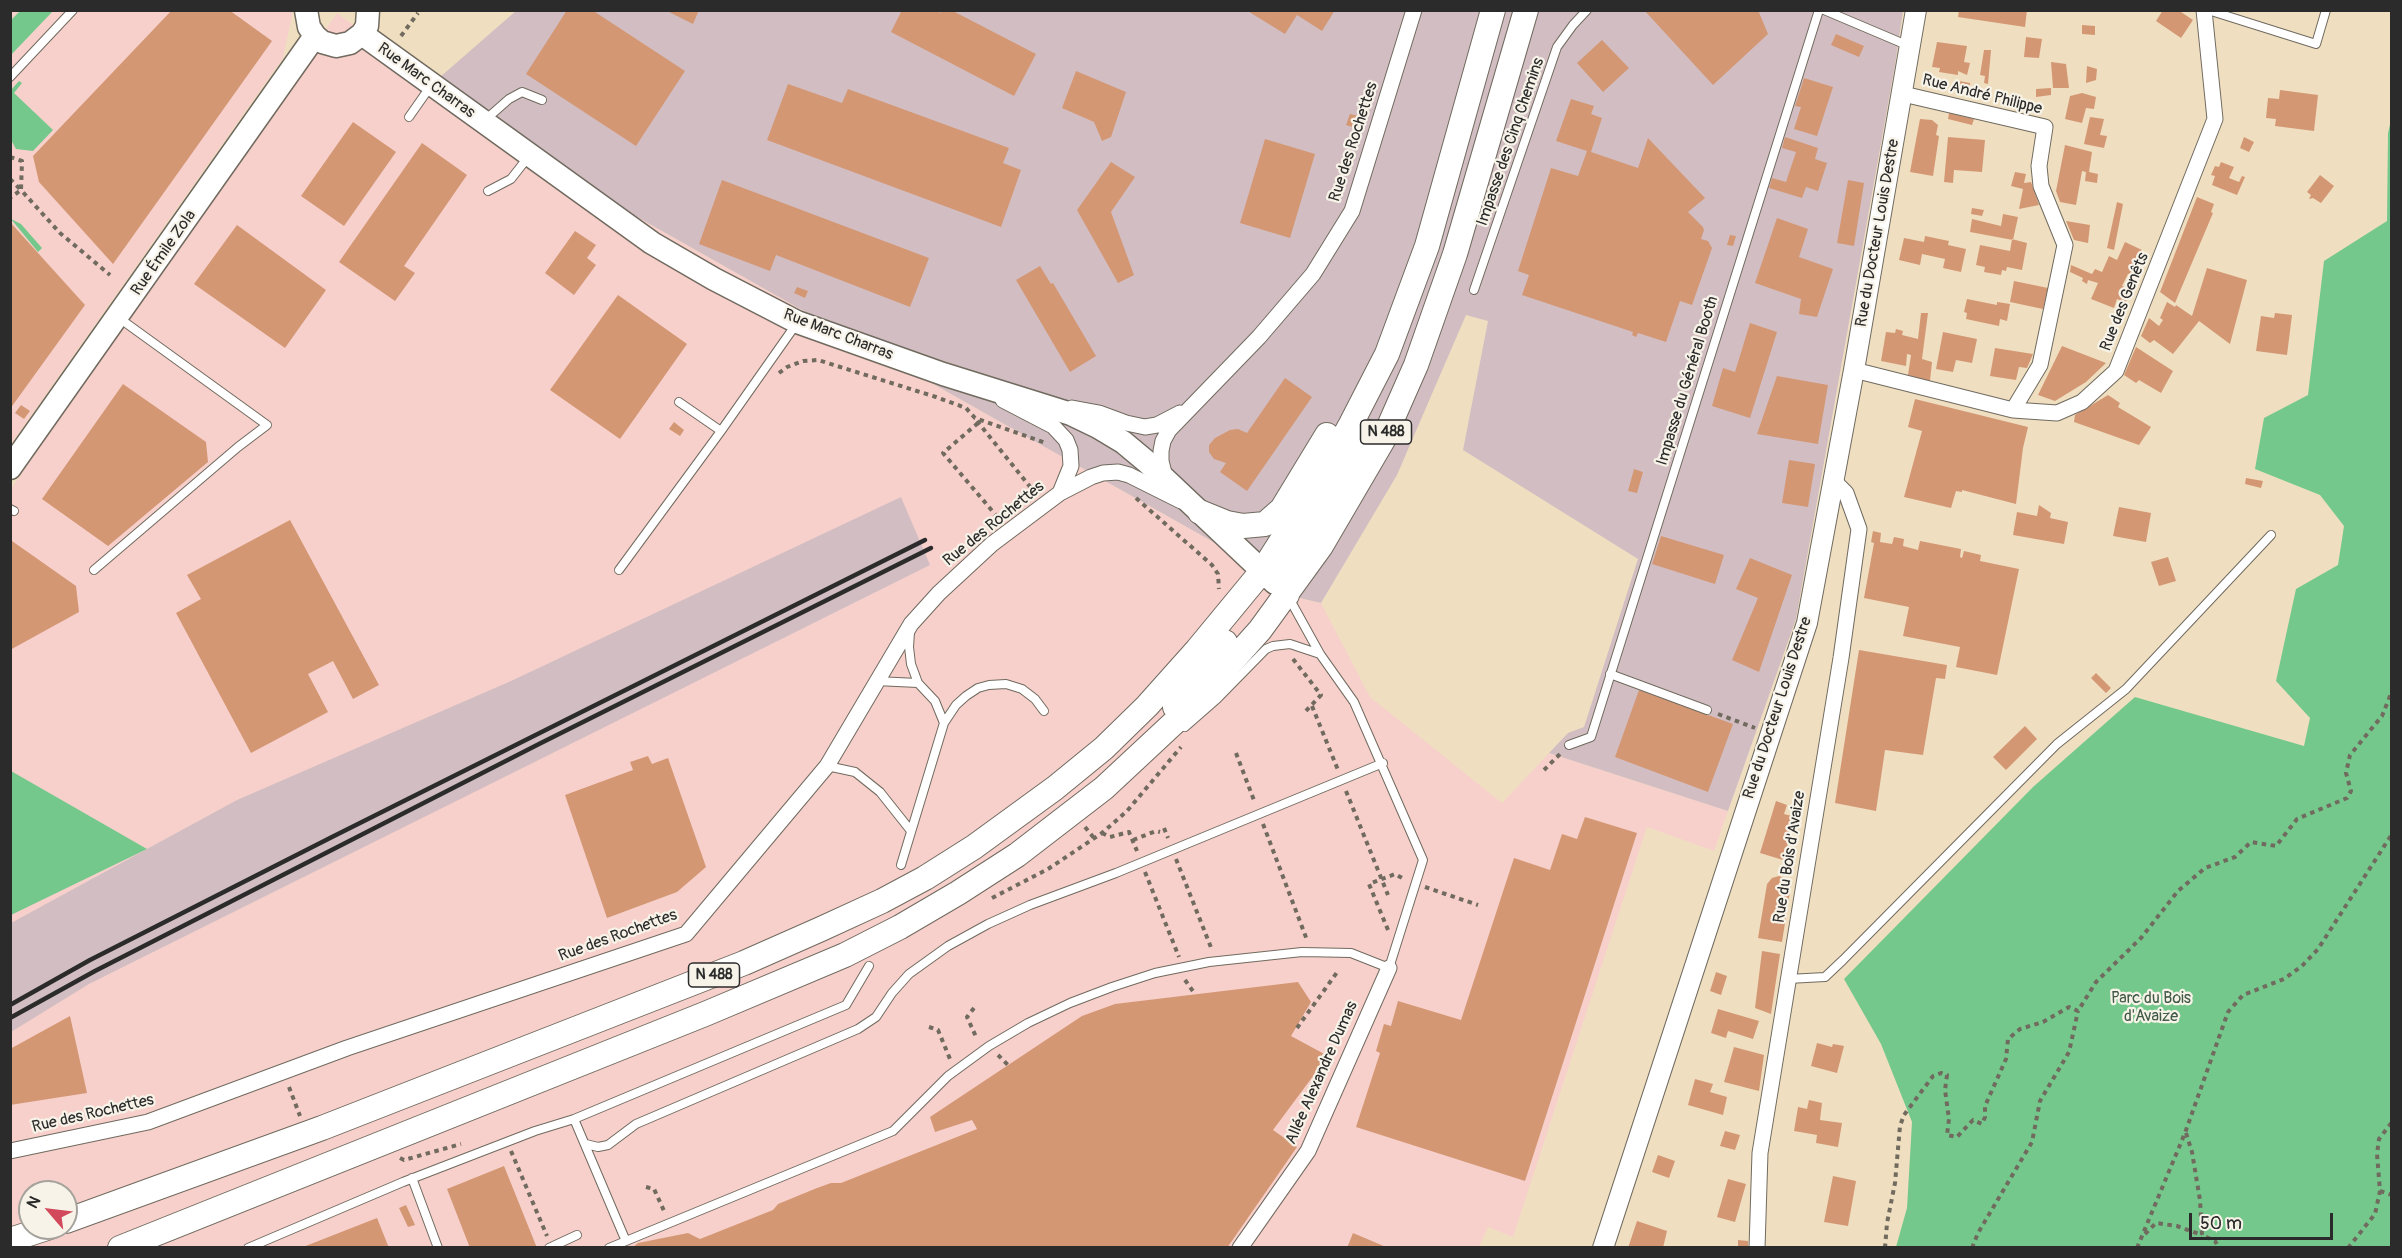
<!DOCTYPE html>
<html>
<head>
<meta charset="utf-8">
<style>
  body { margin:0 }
  #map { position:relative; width:2402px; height:1258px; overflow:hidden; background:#efdfc0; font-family:Pangolin,sans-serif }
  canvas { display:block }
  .frame { position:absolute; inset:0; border:12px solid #2b2b2b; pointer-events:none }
  .north { position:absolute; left:18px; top:1180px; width:60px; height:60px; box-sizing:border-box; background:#f7f3e8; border:2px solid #a5a39c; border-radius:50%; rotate:298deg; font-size:16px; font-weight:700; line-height:24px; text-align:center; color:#2b2b2b }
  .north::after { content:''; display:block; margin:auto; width:21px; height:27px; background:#d1495b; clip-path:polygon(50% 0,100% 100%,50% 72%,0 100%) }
  .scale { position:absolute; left:2189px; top:1213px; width:144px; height:27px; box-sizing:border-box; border:3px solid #2b2b2b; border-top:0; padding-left:8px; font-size:18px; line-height:21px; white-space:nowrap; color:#2b2b2b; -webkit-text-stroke:4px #f7f3e8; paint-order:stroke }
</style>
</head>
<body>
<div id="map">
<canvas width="2402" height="1258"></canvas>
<div class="frame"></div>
<div class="north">N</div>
<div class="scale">50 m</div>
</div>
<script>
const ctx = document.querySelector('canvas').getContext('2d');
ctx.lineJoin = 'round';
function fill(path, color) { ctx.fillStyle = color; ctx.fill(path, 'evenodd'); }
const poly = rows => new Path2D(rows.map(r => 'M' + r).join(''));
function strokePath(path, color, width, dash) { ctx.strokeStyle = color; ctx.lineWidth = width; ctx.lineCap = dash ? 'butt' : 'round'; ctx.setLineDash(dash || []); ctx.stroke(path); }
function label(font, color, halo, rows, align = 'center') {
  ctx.font = font + ' Pangolin,sans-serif'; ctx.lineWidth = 4.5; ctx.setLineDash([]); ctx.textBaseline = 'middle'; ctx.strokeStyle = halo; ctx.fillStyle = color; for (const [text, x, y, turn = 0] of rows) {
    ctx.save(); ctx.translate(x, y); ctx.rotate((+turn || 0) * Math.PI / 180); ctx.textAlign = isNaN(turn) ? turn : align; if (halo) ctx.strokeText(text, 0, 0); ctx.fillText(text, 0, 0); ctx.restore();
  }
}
const built = poly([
  [11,11,293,11,283,58,11,444],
  [337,13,529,156,1263,570,1287,595,1321,603,1370,697,1502,803,1549,753,1728,811,1714,851,1647,827,1513,1237,1488,1227,1479,1247,24,1248,11,1239,11,489],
  [30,1192,66,1192,66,1228,30,1228]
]);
const industrial = poly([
  [517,10,1903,11,1895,65,1796,619,1728,811,1549,753,1568,733,1584,727,1638,559,1463,450,1488,321,1466,315,1397,475,1321,603,1287,595,1263,570,529,156,432,84],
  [901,497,930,565,89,984,11,1032,11,923,237,800,511,681]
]);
const green = poly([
  [21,10,53,11,11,55,11,20],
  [19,81,22,83,14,93,53,130,33,151,16,149,11,140,11,90],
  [2391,120,2391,1247,1896,1247,1907,1208,1912,1122,1881,1044,1844,979,2033,787,2135,697,2304,746,2310,718,2276,681,2296,589,2338,565,2344,526,2320,495,2255,469,2264,418,2308,395,2324,261,2387,221,2388,133],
  [11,219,21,224,42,248,38,252],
  [11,771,147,849,11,915]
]);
const building = poly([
  [172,10,229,10,272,41,113,264,39,182,33,156],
  [567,10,592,10,685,71,636,146,526,74],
  [665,10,699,10,693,24],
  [902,10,935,10,940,13,941,10,951,10,1036,54,1014,96,891,32],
  [1246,10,1335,10,1322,31,1297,15,1285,34],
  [1644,10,1758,10,1768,34,1713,85],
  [1959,10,2027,10,2025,27,1958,17],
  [2163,10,2178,10,2193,20,2181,38,2156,21],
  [2082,25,2095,26,2095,35,2082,34],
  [1836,34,1864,46,1859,57,1831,45],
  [2026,37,2042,39,2039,58,2024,57],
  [1602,40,1629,68,1603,92,1577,63],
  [1937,42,1967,46,1964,62,1970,63,1967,75,1958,71,1958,75,1939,72,1940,68,1932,67],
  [1984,50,1991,50,1988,84,1984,83,1985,76,1980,75],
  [2051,62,2066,64,2069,88,2053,88],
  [2087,66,2097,69,2096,80,2086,83],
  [1076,71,1126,92,1111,137,1102,141,1094,122,1062,108],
  [1804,78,1833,87,1817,136,1794,129,1801,107,1795,106],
  [1954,80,1970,83,1969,92,1953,89],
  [788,84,842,103,848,89,1009,148,1003,163,1021,170,1001,227,767,140],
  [2051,88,2051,95,2036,97,2036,89],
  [2280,90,2318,95,2314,131,2275,126,2276,119,2266,118,2268,98,2279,99],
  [2082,93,2096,97,2094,109,2086,108,2082,123,2065,119,2070,96],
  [1571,99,1594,106,1591,114,1602,118,1591,152,1638,168,1648,138,1705,198,1688,212,1703,227,1704,230,1701,239,1708,241,1712,248,1692,305,1680,301,1666,342,1638,333,1636,337,1632,335,1633,332,1522,295,1529,275,1518,271,1551,168,1578,176,1587,151,1556,141],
  [1949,113,1974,119,1972,125,1948,119],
  [1350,114,1359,116,1356,128,1346,125],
  [2090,117,2104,119,2100,135,2107,136,2104,148,2084,144],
  [1920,119,1932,120,1938,125,1936,135,1939,136,1933,176,1910,172],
  [353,122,396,152,344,226,301,196],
  [1785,137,1818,148,1815,159,1827,163,1818,191,1806,187,1802,198,1769,188,1772,178,1786,182,1796,152,1782,148],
  [1948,137,1985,140,1982,172,1954,170,1953,183,1944,182],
  [2244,137,2254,142,2249,152,2240,148],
  [1265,139,1315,154,1290,238,1240,223],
  [422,143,467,175,404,266,415,273,395,301,339,262],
  [2065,145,2092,152,2089,172,2098,174,2097,183,2085,181,2086,172,2082,171,2076,205,2060,202,2056,191],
  [1111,162,1135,177,1111,212,1134,275,1118,283,1077,210],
  [2221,162,2234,167,2229,178,2239,182,2242,176,2245,177,2237,195,2212,185,2215,176,2211,175,2215,166,2219,167],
  [2015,172,2026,174,2024,183,2031,182,2039,205,2019,209,2023,189,2011,186],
  [2320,175,2334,186,2321,203,2313,198,2309,199,2311,195,2307,192],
  [722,180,929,258,910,307,776,255,770,271,699,244],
  [1848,180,1864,183,1854,246,1837,243],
  [2197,197,2214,204,2211,212,2213,213,2175,303,2160,292],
  [2117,202,2123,204,2114,250,2107,248],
  [1972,208,1984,210,1982,216,1971,214],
  [2003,214,2018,217,2013,240,1970,232,1972,219,2001,226],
  [1777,218,1808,229,1799,257,1833,269,1817,317,1799,314,1801,299,1755,283],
  [2066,221,2090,225,2088,243,2074,240],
  [10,222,85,305,10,409],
  [237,225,326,290,285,348,194,284],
  [575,231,596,245,587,258,596,265,574,295,545,273],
  [1730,235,1736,236,1733,246,1727,245],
  [1925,236,1949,241,1948,245,1966,249,1961,272,1943,268,1945,259,1922,254,1920,265,1899,260,1904,238,1924,242],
  [2012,239,2027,243,2022,270,2007,267,2006,271,2002,270,2001,275,1984,272,1985,267,1976,265,1980,245,2010,251],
  [2125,242,2142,250,2131,275,2128,274,2122,286,2132,290,2126,303,2117,299,2114,308,2091,299,2098,283,2088,280,2087,284,2082,281,2083,278,2070,272,2071,265,2092,274,2095,269,2102,272,2109,256,2117,260],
  [1040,266,1051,284,1053,283,1096,356,1070,372,1016,280],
  [2207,268,2247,280,2230,344,2199,321,2173,354,2154,340,2150,343,2141,336,2149,318,2159,326,2163,320,2160,318,2167,302,2175,307,2176,305,2192,316],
  [2014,281,2048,288,2043,309,2010,302],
  [797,287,808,291,805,298,794,293],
  [618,295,687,344,620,439,550,390],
  [1967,299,1997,305,1997,302,2010,304,2007,321,2000,319,1999,326,1966,319,1967,313,1964,312],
  [1921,313,1928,313,1922,359,1932,362,1930,381,1908,375,1911,355,1907,354,1906,366,1881,361,1886,332,1895,333,1896,329,1903,331,1902,335,1918,339],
  [2275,313,2292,315,2287,355,2256,351,2261,316,2274,318],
  [1750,323,1777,332,1750,418,1712,406,1723,368,1735,372],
  [1943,332,1977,339,1972,363,1956,360,1953,372,1936,369],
  [2062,346,2106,363,2086,382,2055,401,2038,395],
  [2136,347,2173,371,2161,393,2139,380,2136,383,2124,375],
  [1995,348,2033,354,2027,368,2019,367,2016,380,1990,376],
  [1777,376,1828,385,1818,444,1757,434],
  [1285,378,1312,397,1247,491,1220,472,1226,463,1214,459,1209,452,1209,445,1215,438,1230,430,1238,429,1247,433],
  [123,384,206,442,208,462,108,546,42,499],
  [2108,395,2120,403,2118,407,2151,427,2139,445,2074,422,2075,415],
  [1915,399,2028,427,2023,448,2016,504,1962,490,1962,492,1956,491,1951,508,1904,497,1922,431,1908,427],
  [21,405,30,411,24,419,15,413],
  [674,422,684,430,680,436,669,429],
  [1789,460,1815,464,1808,507,1782,503],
  [1634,469,1643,472,1637,493,1628,491],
  [2246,478,2263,481,2261,488,2245,484],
  [2039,505,2051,513,2050,518,2068,522,2064,544,2013,535,2017,512,2037,516],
  [2119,507,2151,513,2146,542,2113,536],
  [290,520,379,685,353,699,333,661,308,674,328,712,251,753,176,613,201,599,187,575],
  [1873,531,1881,533,1880,542,1892,544,1894,537,1904,539,1903,546,1918,550,1920,541,1961,549,1960,557,1962,558,1964,551,1981,555,1980,561,2019,569,1997,675,1956,667,1960,647,1903,636,1909,607,1864,598,1874,543,1871,542],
  [1661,536,1724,555,1715,584,1652,564],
  [12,541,76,586,79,612,10,650],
  [2168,557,2176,581,2159,586,2151,562],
  [1750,558,1792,575,1759,672,1732,660,1758,598,1736,589],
  [1859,650,1947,665,1945,679,1936,678,1923,755,1885,750,1876,811,1835,803],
  [2096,673,2111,688,2106,693,2091,678],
  [1639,690,1733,724,1708,792,1615,757],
  [2025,726,2037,739,2006,770,1993,757],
  [648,756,652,764,668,758,706,867,677,892,607,918,565,795,633,770,630,762],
  [1776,801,1787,805,1784,814,1796,817,1783,860,1760,853],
  [1585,817,1637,833,1525,1181,1356,1127,1380,1053,1376,1051,1384,1024,1391,1026,1398,1001,1461,1020,1514,858,1550,870,1562,834,1577,839],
  [1779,876,1786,879,1791,885,1782,942,1758,938,1767,884,1772,878],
  [1762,951,1780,954,1771,1014,1755,1008],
  [1716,972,1727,976,1721,995,1710,991],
  [1298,982,1311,1002,1291,1036,1328,1056,1273,1130,1297,1147,1227,1248,632,1248,638,1243,688,1233,700,1239,773,1210,778,1204,817,1188,831,1183,841,1183,977,1129,972,1120,935,1132,930,1117,1082,1016,1115,1004],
  [1718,1009,1759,1021,1753,1039,1728,1031,1726,1038,1711,1033],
  [70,1016,87,1093,10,1105,10,1049],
  [1817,1043,1832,1047,1833,1044,1844,1046,1837,1073,1811,1066],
  [1734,1047,1764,1055,1759,1091,1724,1082],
  [1695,1079,1713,1084,1710,1092,1727,1097,1723,1115,1688,1105],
  [1809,1100,1822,1103,1820,1120,1842,1123,1838,1147,1816,1143,1817,1135,1794,1131,1798,1107,1807,1109],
  [1725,1131,1740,1135,1735,1150,1720,1146],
  [1658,1155,1675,1161,1669,1178,1652,1172],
  [504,1166,537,1248,470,1248,447,1189],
  [1833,1176,1856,1181,1848,1226,1824,1222],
  [1728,1179,1746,1184,1735,1222,1717,1217],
  [406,1205,415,1225,408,1227,399,1208],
  [377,1218,389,1248,303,1248,303,1247],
  [1637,1221,1667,1231,1663,1248,1628,1248],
  [1353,1233,1386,1247,1386,1248,1347,1248],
  [1738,1240,1748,1241,1748,1248,1738,1248]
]);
const path = poly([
  [401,36,418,13],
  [10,157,22,161,21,190,60,233,110,275],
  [10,179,21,190,10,198],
  [779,373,787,367,803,361,818,360,936,397,966,408,975,418,1046,443],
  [977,421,1035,493],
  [978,423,943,453,1000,520],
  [1136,498,1212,565,1218,574,1219,589],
  [1293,659,1321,695,1303,714],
  [1312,706,1338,770],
  [1718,714,1755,728],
  [1236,753,1255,803],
  [1544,770,1560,754],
  [1346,791,1388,895],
  [1263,824,1307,940],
  [1085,827,1094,838],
  [1164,828,1168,838],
  [1102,833,1110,837,1129,832,1137,851],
  [1133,840,1156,831,1160,832],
  [1176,859,1212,950],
  [1145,872,1179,957],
  [1425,887,1478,905],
  [992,898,1048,869,1102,833,1127,811,1181,747],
  [1388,930,1369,884,1395,874,1404,879],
  [1185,980,1195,994],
  [974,1008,967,1017,977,1039],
  [929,1027,938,1030,950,1059],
  [1297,1028,1338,971],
  [998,1055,1008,1065],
  [289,1087,300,1116],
  [2186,1133,2192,1152,2200,1200,2202,1235,2215,1241,2219,1248],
  [511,1151,547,1236],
  [400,1158,404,1160,461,1144],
  [646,1187,654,1189,665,1213],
  [2380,1191,2392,1195],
  [2145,1234,2156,1223,2177,1226,2202,1235],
  [1885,1248,1887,1223,1895,1183,1900,1126,1904,1115,1933,1076,1941,1073,1947,1075,1945,1090,1949,1119,1947,1135,1957,1137,1973,1120,1982,1124,1985,1117,1985,1106,2006,1059,2008,1039,2020,1029,2043,1022,2069,1007,2078,1011,2096,982,2141,938,2178,891,2205,868,2235,857,2251,842,2276,846,2297,819,2347,798,2351,791,2346,773,2350,755,2382,716,2392,691],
  [1972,1248,1978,1233,2032,1142,2040,1101,2069,1052,2078,1011],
  [2137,1248,2185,1133,2228,1012,2243,995,2284,979,2302,966,2318,949,2392,834],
  [2348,1248,2375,1214,2380,1191,2377,1154,2379,1139,2392,1122]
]);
const service = poly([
  [1824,10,1909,46],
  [2208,10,2316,44,2326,10],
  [10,77,73,10],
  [409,117,430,87],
  [484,121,509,99,522,92,542,100],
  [488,191,511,179,529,156],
  [1474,290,1557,47,1573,25,1587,10],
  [679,402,721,431],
  [10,509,14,511],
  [94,570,238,447,267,425,119,318],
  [619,570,721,431,797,323],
  [910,632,909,647,911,664,918,683],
  [1610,674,1707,710],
  [876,681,918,683,935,701,944,723,901,865],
  [944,723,956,705,966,696,978,688,989,685,1006,684,1022,689,1035,699,1044,711],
  [1185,727,1217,699,1266,649,1273,646,1290,644,1320,654],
  [1569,745,1591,737,1819,10],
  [827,766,855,772,880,792,911,831],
  [1788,979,1825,977,1843,960,2057,744,2126,689,2271,535],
  [574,1119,625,1239],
  [586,1144,598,1147,608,1145,636,1124,858,1029,876,1017,892,993,909,974,948,946,988,924,1030,905,1116,873,1383,763],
  [412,1178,438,1248],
  [248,1248,403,1182,535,1131,574,1119,846,1005,869,966],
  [549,1248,577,1235],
  [609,1248,893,1131,948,1076,989,1046,1028,1023,1070,1003,1112,987,1155,973,1209,962,1302,952,1351,953,1389,968,1423,860,1354,702,1320,654,1289,598]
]);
const minor = poly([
  [1903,94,2045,127,2039,166,2041,186,2065,245,2040,365,2013,410],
  [1854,370,2013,410,2057,413,2082,402,2116,371,2215,119,2204,10],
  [1003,400,1053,426,1066,440,1070,450,1071,466,1060,493],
  [1072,408,1099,413,1126,423,1145,427,1157,425,1180,413],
  [1165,477,1161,461,1161,451,1163,441,1169,430,1259,337,1313,274,1352,211,1414,10],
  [10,1151,148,1122,347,1048,686,934,827,766,911,624,939,593,992,544,1060,493,1091,477,1103,473,1118,472,1129,475,1181,501],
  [1240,1248,1308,1151,1389,968],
  [1757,1248,1760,1153,1841,658,1859,529,1846,493,1834,481]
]);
const tertiary = poly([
  [1603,1248,1807,623,1854,370,1916,10]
]);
const secondary = poly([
  [306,10,309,27,315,36,322,42,336,46,350,43,362,34,367,26,368,10],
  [362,34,652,243,714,279,797,322,943,374,1071,414,1098,427,1123,442,1147,462,1275,583],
  [10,468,315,36]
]);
const primary = poly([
  [1200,512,1227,523,1243,526,1265,524,1282,509,1327,435],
  [1287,595,1282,580,1286,567,1330,499,1365,431],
  [1175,707,1225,642],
  [66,1221,322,1128,744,963,821,929,882,901,925,878,974,847,1055,788,1104,748,1147,706,1197,650,1263,570,1320,480,1351,424,1387,354,1427,246,1493,10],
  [10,1240,47,1228],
  [120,1248,705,1014,845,955,900,927,958,893,1017,855,1104,788,1192,706,1260,630,1321,546,1383,440,1416,365,1455,254,1526,10]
]);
const rail = poly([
  [10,1005,90,960,332,837,925,540],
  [10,1018,95,971,539,744,931,548]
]);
const shields = [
  [1386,432,51],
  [714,975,51]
];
const shieldNames = [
  ["N 488",1386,432],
  ["N 488",714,975]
];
const streetNames = [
  ["Rue Marc Charras",426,81,36],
  ["Rue André Philippe",1982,95,14],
  ["Rue des Rochettes",1354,142,-72],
  ["Impasse des Cinq Chemins",1511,142,-71],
  ["Rue du Docteur Louis Destre",1878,233,-80],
  ["Rue Émile Zola",164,253,-55],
  ["Rue des Genêts",2125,302,-68],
  ["Rue Marc Charras",838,335,21],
  ["Impasse du Général Booth",1688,381,-73],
  ["Rue des Rochettes",994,524,-39],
  ["Rue du Docteur Louis Destre",1778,708,-72],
  ["Rue du Bois d'Avaize",1790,857,-81],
  ["Rue des Rochettes",618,936,-20],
  ["Allée Alexandre Dumas",1322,1073,-66],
  ["Rue des Rochettes",93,1114,-13]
];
const parkNames = [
  ["Parc du Bois",2151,999],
  ["d'Avaize",2151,1017]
];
fill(built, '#f7d0cb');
fill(industrial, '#d2bec2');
fill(green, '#75c88c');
fill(building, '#d49774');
strokePath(service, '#706a5f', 10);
strokePath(minor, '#706a5f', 17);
strokePath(tertiary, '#706a5f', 22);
strokePath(secondary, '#706a5f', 25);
strokePath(primary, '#706a5f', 26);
strokePath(path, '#706a5f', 4, [4.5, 4.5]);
strokePath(service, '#fff', 8);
strokePath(minor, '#fff', 15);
strokePath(tertiary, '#fff', 20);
strokePath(secondary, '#fff', 22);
strokePath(primary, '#fff', 24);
strokePath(rail, '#2b2b2b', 4.5);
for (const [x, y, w] of shields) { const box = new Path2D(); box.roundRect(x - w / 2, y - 12, w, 24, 4.5); ctx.fillStyle = '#f7f3e8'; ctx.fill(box); strokePath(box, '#2b2b2b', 1.5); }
label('bold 15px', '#2b2b2b', null, shieldNames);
label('16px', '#2b2b2b', '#f7f3e8', streetNames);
label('16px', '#415a48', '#f7f3e8', parkNames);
</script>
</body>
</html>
